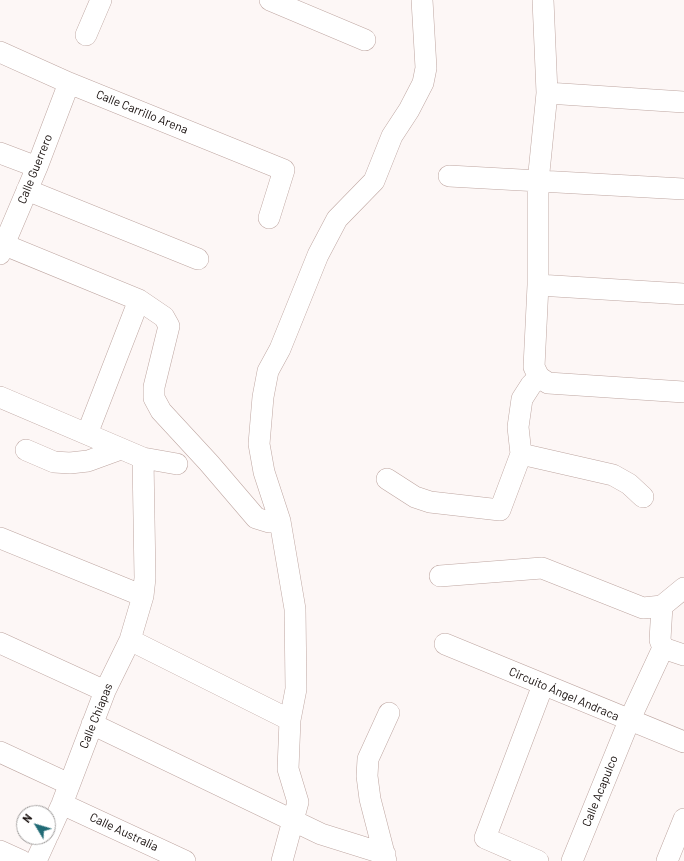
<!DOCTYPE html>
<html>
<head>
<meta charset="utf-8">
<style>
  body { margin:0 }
  #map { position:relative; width:684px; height:861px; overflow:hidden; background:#fdf7f6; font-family:Barlow,sans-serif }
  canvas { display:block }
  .north { position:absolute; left:16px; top:805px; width:40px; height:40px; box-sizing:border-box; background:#fff; border:1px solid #a29f9e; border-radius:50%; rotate:308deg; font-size:11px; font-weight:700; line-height:16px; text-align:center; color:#160e0c }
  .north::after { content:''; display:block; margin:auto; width:14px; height:18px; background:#206a75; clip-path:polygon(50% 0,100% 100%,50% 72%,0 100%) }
</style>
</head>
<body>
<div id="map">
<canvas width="684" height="861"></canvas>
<div class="north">N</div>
</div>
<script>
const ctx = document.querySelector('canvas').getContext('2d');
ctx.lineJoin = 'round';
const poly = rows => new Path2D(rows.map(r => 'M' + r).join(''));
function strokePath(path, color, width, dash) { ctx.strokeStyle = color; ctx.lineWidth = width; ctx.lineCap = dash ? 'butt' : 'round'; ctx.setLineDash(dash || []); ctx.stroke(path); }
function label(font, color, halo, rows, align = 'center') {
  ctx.font = font + ' Barlow,sans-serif'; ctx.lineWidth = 3; ctx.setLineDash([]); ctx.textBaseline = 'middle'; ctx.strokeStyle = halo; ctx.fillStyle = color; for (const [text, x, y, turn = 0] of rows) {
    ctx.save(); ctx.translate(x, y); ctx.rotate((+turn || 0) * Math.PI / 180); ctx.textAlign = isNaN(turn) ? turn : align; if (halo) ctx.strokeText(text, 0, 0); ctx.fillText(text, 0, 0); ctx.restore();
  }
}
const minor = poly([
  [270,0,365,40],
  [543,0,547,93,538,182,538,285,534,367,539,377,548,383,684,392],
  [86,35,101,0],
  [0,52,69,83,284,170,269,218],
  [547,93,684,102],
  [0,153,37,167],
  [449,176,684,189],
  [27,190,198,259],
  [0,243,139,300,164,317,169,326,154,387,154,398,161,411,209,463,256,518,269,522,280,521],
  [0,254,37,167,69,83],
  [538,285,684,294],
  [0,397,143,458,177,464],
  [87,434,139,300],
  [26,450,54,462,70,463,88,461,121,449],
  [521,454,613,475,629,484,643,497],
  [387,479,415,497,430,502,500,510,521,454,518,427,522,399,531,385,539,377],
  [0,538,143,596],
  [440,576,542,568,643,608,662,606],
  [662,606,684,588],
  [130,640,290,720],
  [0,643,105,691],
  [445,644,684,742],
  [663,648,684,655],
  [92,724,321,834,385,854],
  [0,752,69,784],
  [62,804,185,861],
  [48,835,62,804,105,691,130,640,143,596,145,578,143,458],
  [0,851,22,861],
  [36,861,47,837],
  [282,861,298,802,288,769,290,720,296,689,295,609,280,521,264,472,259,444,263,397,268,371,280,349,318,255,337,219,374,181,392,136,409,110,423,83,426,68,422,0],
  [386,861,370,799,367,776,368,759,389,713],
  [538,861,485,838,543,685],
  [572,861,629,721,663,648,660,640,662,606],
  [667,861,684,819]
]);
const streetNames = [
  ["Calle Carrillo Arena",142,112,22],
  ["Calle Guerrero",35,169,-68],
  ["Circuito Ángel Andraca",564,694,23],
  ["Calle Chiapas",96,716,-68],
  ["Calle Acapulco",600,791,-68],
  ["Calle Australia",124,832,25]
];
strokePath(minor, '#bea6a1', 22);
strokePath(minor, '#fff', 21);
label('12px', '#160e0c', '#fff', streetNames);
</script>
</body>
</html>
